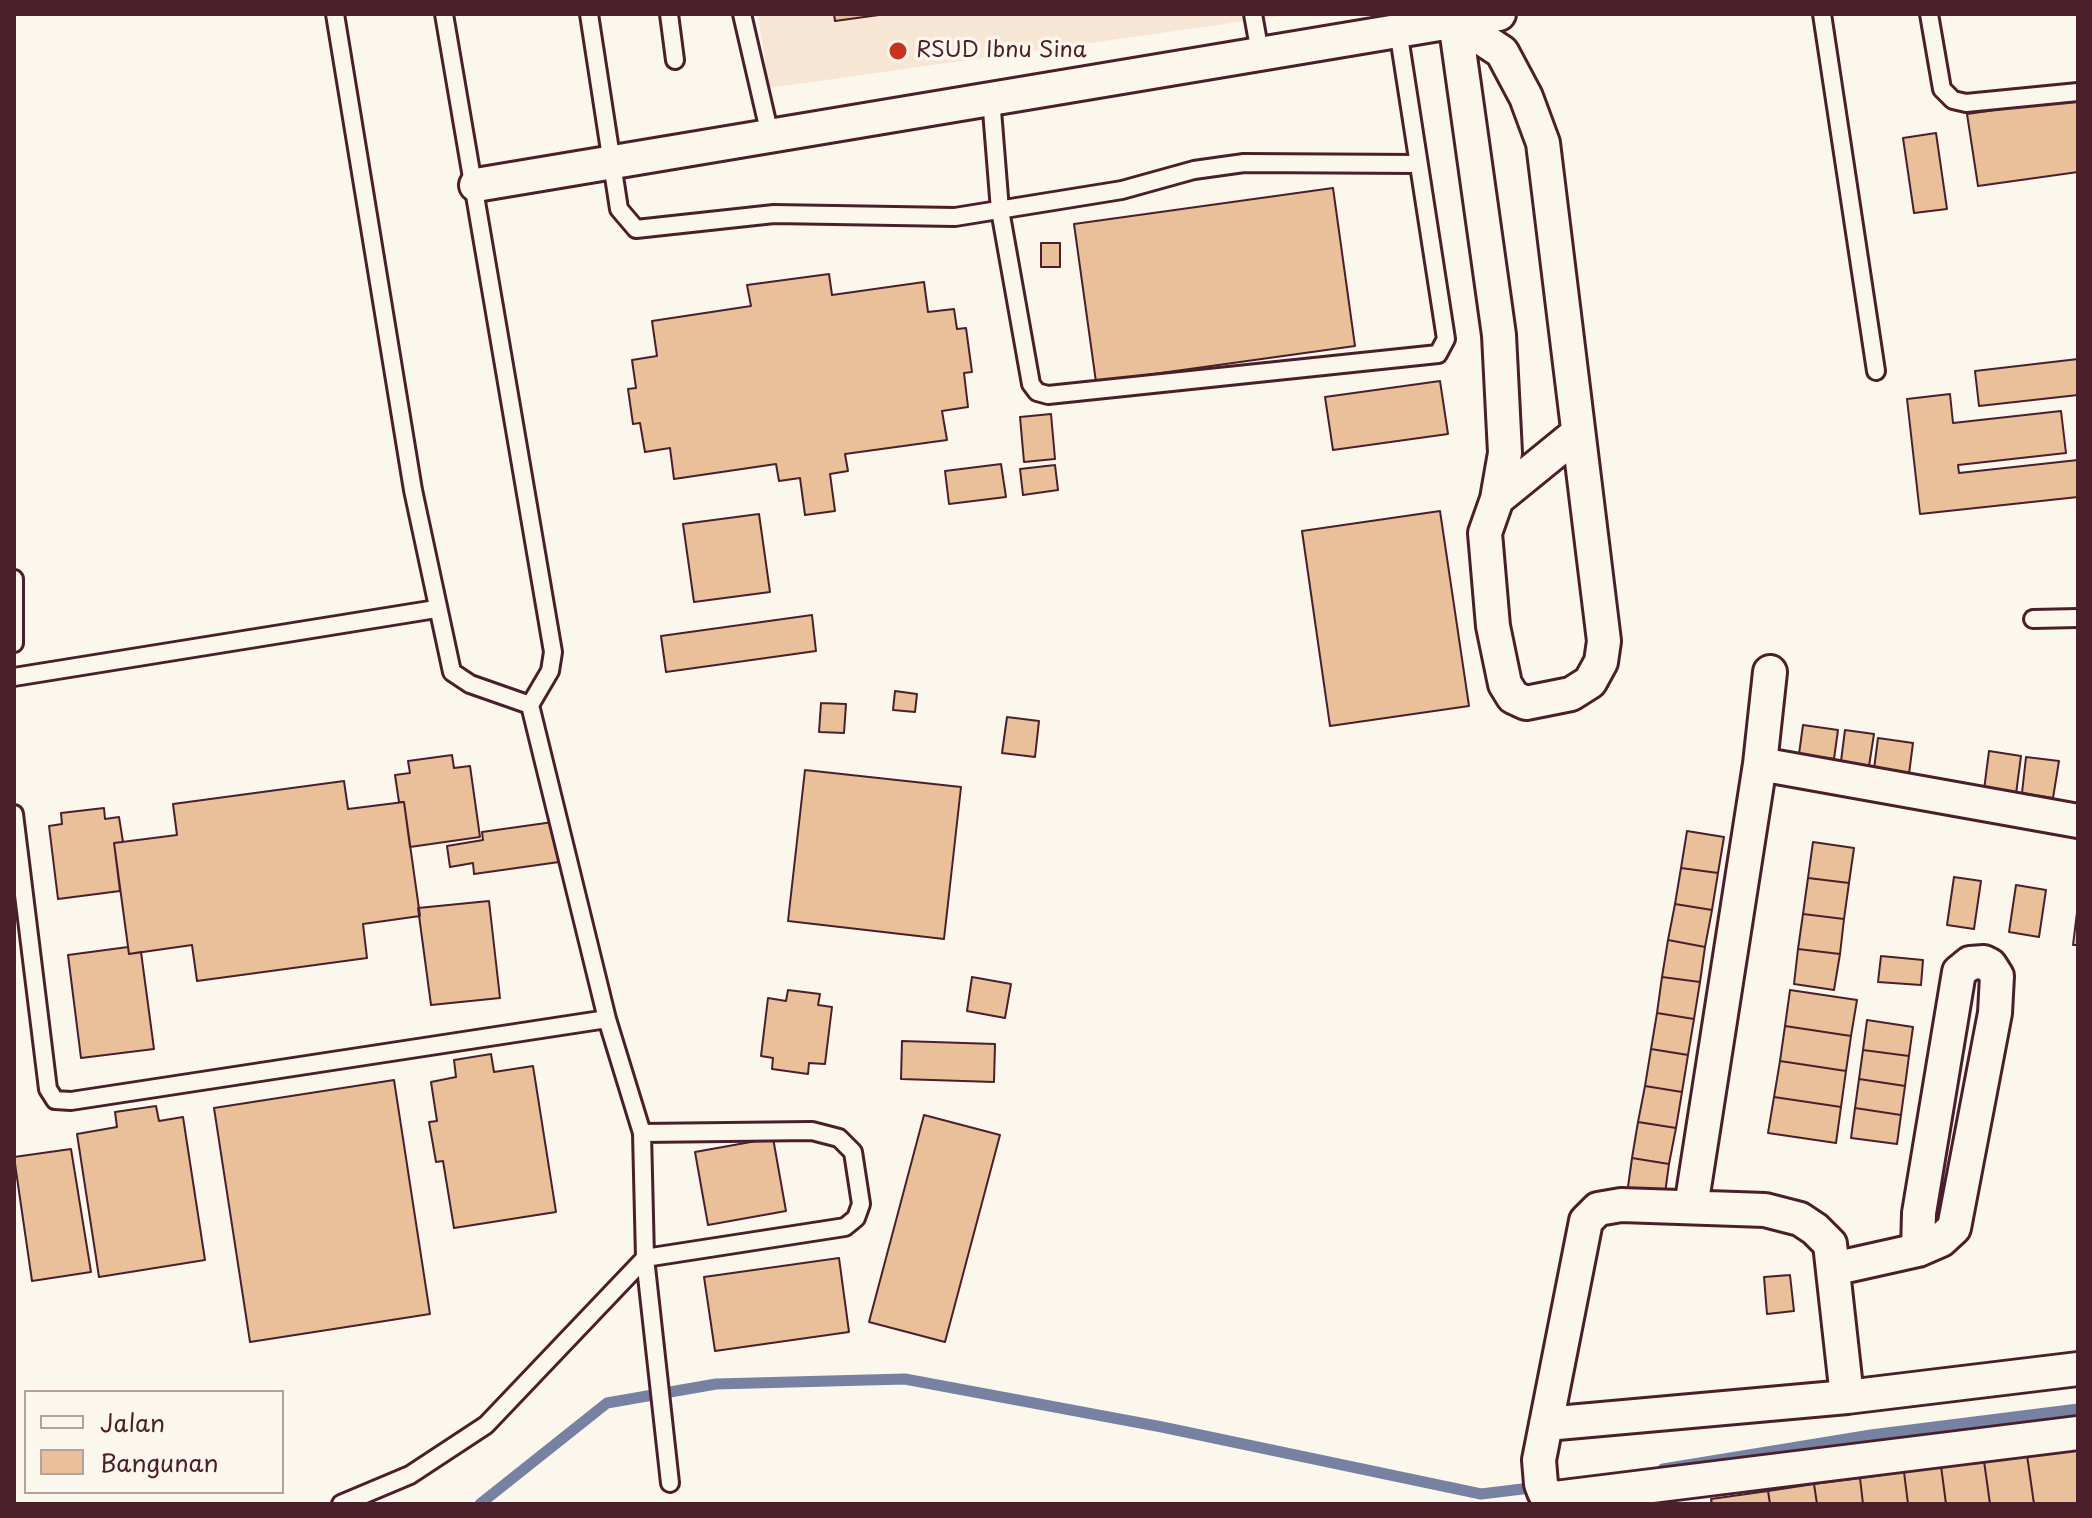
<!DOCTYPE html>
<html>
<head>
<meta charset="utf-8">
<style>
  body { margin:0 }
  #map { position:relative; width:2092px; height:1518px; overflow:hidden; background:#fbf7ec; font-family:"Playpen Sans",sans-serif }
  canvas { display:block }
  .frame { position:absolute; inset:0; border:16px solid #4a1f2b; pointer-events:none }
  .legend { position:absolute; left:24px; top:1390px; width:260px; height:104px; box-sizing:border-box; background:#fbf7ec; border:2px solid #b4a19f; margin:0; padding:10px 14px; list-style:none; font-size:24px; color:#4a1f2b }
  .legend li { display:flex; align-items:center; gap:16px; height:40px }
  .legend b { width:40px; border:2px solid #b4a19f }
</style>
</head>
<body>
<div id="map">
<canvas width="2092" height="1518"></canvas>
<div class="frame"></div>
<ul class="legend">
<li><b style="height:10px;background:#fbf7ec"></b>Jalan</li>
<li><b style="height:22px;background:#e9c099"></b>Bangunan</li>
</ul>
</div>
<script>
const ctx = document.querySelector('canvas').getContext('2d');
ctx.lineJoin = 'round';
function fill(path, color) { ctx.fillStyle = color; ctx.fill(path, 'evenodd'); }
const poly = rows => new Path2D(rows.map(r => 'M' + r).join(''));
function strokePath(path, color, width, dash) { ctx.strokeStyle = color; ctx.lineWidth = width; ctx.lineCap = dash ? 'butt' : 'round'; ctx.setLineDash(dash || []); ctx.stroke(path); }
function label(font, color, halo, rows, align = 'center') {
  ctx.font = font + ' "Playpen Sans",sans-serif'; ctx.lineWidth = 7; ctx.setLineDash([]); ctx.textBaseline = 'middle'; ctx.strokeStyle = halo; ctx.fillStyle = color; for (const [text, x, y, turn = 0] of rows) {
    ctx.save(); ctx.translate(x, y); ctx.rotate((+turn || 0) * Math.PI / 180); ctx.textAlign = isNaN(turn) ? turn : align; if (halo) ctx.strokeText(text, 0, 0); ctx.fillText(text, 0, 0); ctx.restore();
  }
}
const built = poly([
  [758,14,1296,14,769,88]
]);
const stream = poly([
  [1663,1469,1871,1435,2078,1409],
  [480,1504,607,1403,716,1384,905,1379,1162,1427,1481,1494,1539,1487]
]);
const building = poly([
  [834,14,886,14,835,21,834,14],
  [2078,98,2078,172,1978,186,1967,114,2078,98],
  [1936,133,1947,209,1914,213,1903,138,1936,133],
  [1333,188,1355,346,1096,382,1074,224,1333,188],
  [1041,243,1060,243,1060,267,1041,267,1041,243],
  [829,274,832,295,924,282,928,312,954,309,957,329,966,328,972,372,964,373,968,407,942,411,947,440,845,454,848,471,830,474,835,511,805,515,800,478,779,481,776,464,674,479,670,448,645,452,640,423,633,424,628,389,636,388,632,360,657,356,652,321,751,306,747,285,829,274],
  [2078,359,2078,395,1979,406,1975,371,2078,359],
  [1440,381,1448,434,1333,450,1325,397,1440,381],
  [1950,394,1953,423,2061,411,2066,453,1958,465,1959,473,2078,460,2078,497,1920,514,1907,399,1950,394],
  [1051,414,1055,459,1024,462,1020,417,1051,414],
  [1001,464,1006,497,949,504,945,471,1001,464],
  [1055,465,1058,490,1023,495,1020,469,1055,465],
  [1440,511,1469,706,1330,726,1302,531,1440,511],
  [759,514,770,592,694,602,683,524,759,514],
  [812,615,816,651,666,672,661,636,812,615],
  [895,691,917,694,915,712,893,710,895,691],
  [821,703,846,704,844,733,819,732,821,703],
  [1007,717,1039,721,1035,757,1002,753,1007,717],
  [1803,725,1838,730,1834,759,1799,754,1803,725],
  [1845,730,1874,734,1869,766,1841,761,1845,730],
  [1878,738,1913,743,1909,774,1874,769,1878,738],
  [1989,751,2021,756,2016,794,1984,790,1989,751],
  [452,755,454,768,470,766,480,837,410,847,404,802,399,802,395,775,410,773,408,761,452,755],
  [2026,757,2059,761,2053,798,2022,793,2026,757],
  [805,770,961,787,944,939,788,921,805,770],
  [344,781,348,809,404,802,420,916,363,924,367,958,197,981,192,945,129,954,114,843,177,835,173,804,344,781],
  [104,808,105,819,119,817,123,842,114,843,120,891,58,899,49,826,62,824,61,813,104,808],
  [553,822,559,862,474,874,473,863,450,867,447,846,483,840,482,832,553,822],
  [1687,831,1724,837,1718,873,1681,868,1687,831],
  [1813,842,1854,848,1849,883,1808,878,1813,842],
  [1681,868,1718,873,1712,910,1675,904,1681,868],
  [1954,877,1981,881,1974,929,1947,925,1954,877],
  [1808,878,1849,883,1844,919,1803,914,1808,878],
  [2016,885,2046,890,2039,937,2009,932,2016,885],
  [489,901,500,998,431,1005,418,908,489,901],
  [1675,904,1712,910,1705,947,1668,940,1675,904],
  [2078,904,2078,945,2073,945,2078,904],
  [1803,914,1844,919,1840,954,1798,949,1803,914],
  [1668,940,1705,947,1700,982,1662,977,1668,940],
  [128,947,129,954,141,952,154,1049,81,1058,68,955,128,947],
  [1798,949,1840,954,1834,990,1794,984,1798,949],
  [1881,956,1923,960,1921,985,1878,982,1881,956],
  [972,977,1011,984,1005,1018,967,1011,972,977],
  [1662,977,1700,982,1694,1019,1657,1013,1662,977],
  [788,990,820,994,818,1005,832,1007,825,1064,809,1063,808,1074,772,1069,773,1058,761,1056,768,998,786,1001,788,990],
  [1790,990,1857,1000,1851,1036,1785,1026,1790,990],
  [1657,1013,1694,1019,1688,1055,1651,1049,1657,1013],
  [1867,1020,1913,1027,1909,1056,1863,1050,1867,1020],
  [1785,1026,1851,1036,1846,1071,1780,1061,1785,1026],
  [902,1041,995,1044,994,1082,901,1079,902,1041],
  [1651,1049,1688,1055,1682,1092,1645,1086,1651,1049],
  [1863,1050,1909,1056,1905,1086,1859,1079,1863,1050],
  [491,1054,494,1072,533,1066,556,1212,454,1228,443,1161,436,1162,429,1122,437,1121,431,1082,456,1077,454,1060,491,1054],
  [1780,1061,1846,1071,1841,1107,1774,1097,1780,1061],
  [1859,1079,1905,1086,1901,1115,1855,1108,1859,1079],
  [394,1080,430,1314,250,1342,214,1108,394,1080],
  [1645,1086,1682,1092,1676,1128,1638,1122,1645,1086],
  [1774,1097,1841,1107,1836,1143,1768,1133,1774,1097],
  [156,1106,159,1121,183,1117,205,1260,99,1277,77,1134,117,1127,115,1112,156,1106],
  [1855,1108,1901,1115,1897,1144,1851,1138,1855,1108],
  [924,1115,1000,1135,945,1342,869,1322,924,1115],
  [1638,1122,1676,1128,1669,1164,1632,1158,1638,1122],
  [773,1138,786,1211,708,1225,695,1152,773,1138],
  [71,1149,91,1272,32,1281,14,1157,71,1149],
  [1632,1158,1669,1164,1664,1201,1627,1194,1632,1158],
  [839,1258,849,1332,715,1351,704,1277,839,1258],
  [1790,1275,1794,1311,1767,1314,1764,1277,1790,1275],
  [2078,1448,2078,1504,2034,1504,2027,1455,2078,1448],
  [2027,1455,2034,1504,1990,1504,1984,1461,2027,1455],
  [1984,1461,1990,1504,1946,1504,1941,1466,1984,1461],
  [1941,1466,1946,1504,1908,1504,1904,1472,1941,1466],
  [1904,1472,1908,1504,1863,1504,1860,1478,1904,1472],
  [1860,1478,1863,1504,1817,1504,1814,1484,1860,1478],
  [1814,1484,1817,1504,1770,1504,1768,1491,1814,1484],
  [1768,1491,1770,1504,1712,1504,1711,1499,1768,1491]
]);
const service = poly([
  [335,14,413,490,452,672,470,684,530,705],
  [589,14,619,209,636,229,774,214,955,217,1122,190,1194,170,1244,163,1418,164],
  [669,14,675,60],
  [742,14,770,135],
  [1253,14,1260,53],
  [1822,14,1876,371],
  [1929,14,1942,89,1953,100,1966,103,2078,92],
  [991,98,1000,210,1031,384,1037,392,1048,395,1438,354,1446,339,1398,30],
  [14,579,14,643],
  [2033,619,2078,618],
  [14,677,436,609],
  [14,814,48,1089,55,1100,71,1101,607,1019],
  [642,1133,812,1131,839,1138,853,1152,861,1204,856,1218,845,1227,645,1258,670,1483],
  [341,1504,410,1475,486,1425,645,1258,642,1133,607,1019,530,705,550,671,553,652,444,14]
]);
const minor = poly([
  [1455,21,1502,52,1526,97,1543,143,1604,641,1601,662,1590,682,1571,694,1526,703,1513,697,1505,684,1493,626,1485,533,1497,499,1505,453,1499,335,1455,21],
  [476,185,1499,14],
  [1497,499,1578,433],
  [1760,764,1770,672],
  [1691,1207,1760,764,2078,821],
  [1833,1269,1918,1250,1941,1240,1954,1228,1995,1013,1997,976,1990,965,1984,962,1970,963,1959,972,1919,1213,1918,1250],
  [1847,1397,1830,1244,1815,1229,1800,1219,1765,1210,1621,1205,1598,1209,1586,1221,1539,1460,1541,1484,1544,1492,1555,1498,2078,1433],
  [1546,1424,1847,1397,2078,1369]
]);
const markers = [
  [898,51,10,"#c8321e"]
];
const poiNames = [
  ["RSUD Ibnu Sina",916,51]
];
fill(built, '#f6e6d3');
strokePath(stream, '#7781a1', 11);
fill(building, '#e9c099');
strokePath(building, '#4a1f2b', 2);
strokePath(service, '#4a1f2b', 22);
strokePath(minor, '#4a1f2b', 38);
strokePath(service, '#fbf7ec', 16);
strokePath(minor, '#fbf7ec', 32);
for (const [x, y, r, color] of markers) { const dot = new Path2D(); dot.arc(x, y, r, 0, 2 * Math.PI); ctx.fillStyle = color; ctx.fill(dot); strokePath(dot, '#fbf7ec', 3); }
label('22px', '#4a1f2b', '#fbf7ec', poiNames, 'left');
</script>
</body>
</html>
